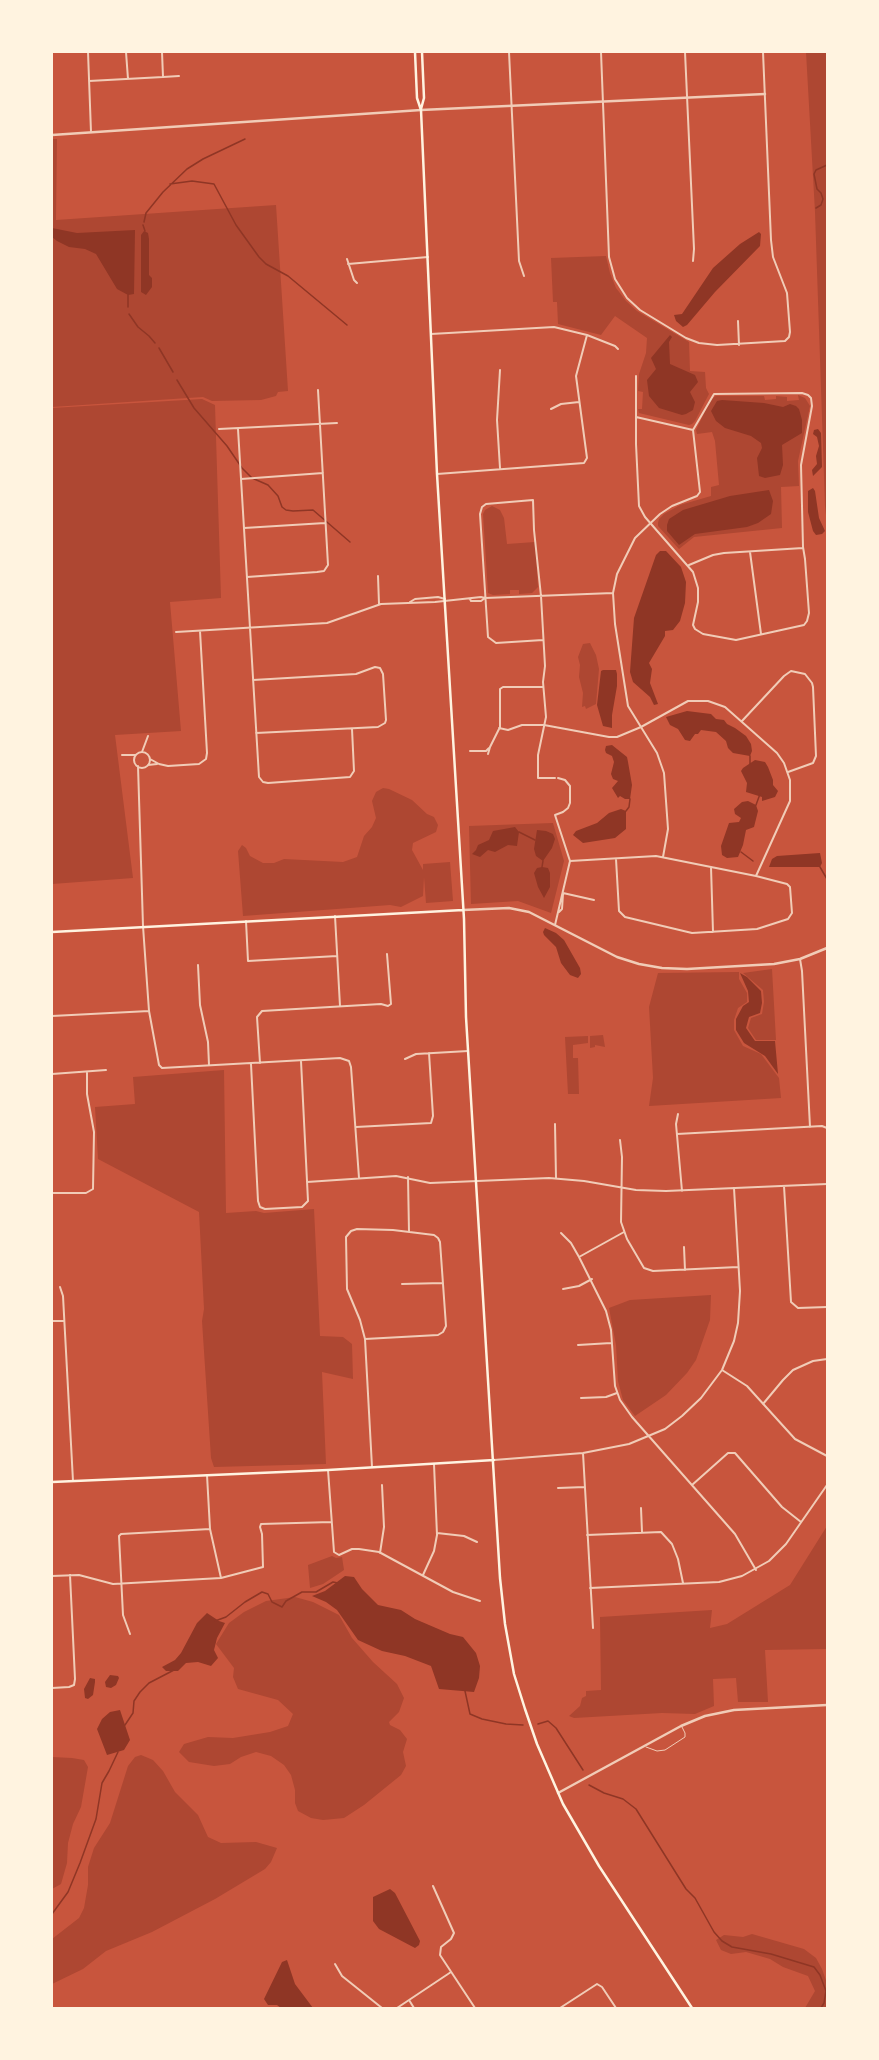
<!DOCTYPE html>
<html>
<head>
<meta charset="utf-8">
<style>
  body { margin:0 }
  #map { position:relative; width:879px; height:2060px; overflow:hidden; background:#c8553d; font-family:"Times New Roman",serif }
  canvas { display:block }
  .frame { position:absolute; inset:0; border:53px solid #fff3e0; pointer-events:none }
</style>
</head>
<body>
<div id="map">
<canvas width="879" height="2060"></canvas>
<div class="frame"></div>
</div>
<script>
const ctx = document.querySelector('canvas').getContext('2d');
ctx.lineJoin = 'round';
function fill(path, color) { ctx.fillStyle = color; ctx.fill(path, 'evenodd'); }
const poly = rows => new Path2D(rows.map(r => 'M' + r).join(''));
function strokePath(path, color, width, dash) { ctx.strokeStyle = color; ctx.lineWidth = width; ctx.lineCap = dash ? 'butt' : 'round'; ctx.setLineDash(dash || []); ctx.stroke(path); }
const green = poly([
  [806,52,827,52,827,524,825,506,815,212],
  [52,139,57,139,56,220,276,205,288,391,278,392,276,396,261,400,212,401,203,397,52,407],
  [606,256,610,273,616,288,626,301,637,311,689,342,690,371,705,372,706,388,709,394,695,421,692,424,689,425,639,413,638,409,642,409,643,392,638,391,639,374,646,353,647,338,615,316,601,335,558,324,557,302,553,302,551,258],
  [798,395,805,398,810,406,798,461,799,486,781,487,782,528,694,537,679,549,658,526,658,523,659,519,664,514,680,505,711,496,711,487,719,485,715,441,712,432,697,434,696,430,711,399,716,396,764,396,765,400,776,399,776,396,787,397,787,401,799,400],
  [202,399,215,405,221,598,170,602,181,731,115,735,133,878,52,884,52,408],
  [492,506,500,510,504,518,507,544,535,542,538,587,532,593,519,594,519,590,510,590,510,594,493,595,488,593,483,514,485,510],
  [590,643,596,655,599,669,596,704,586,709,585,706,582,707,583,693,579,677,580,665,578,657,583,644],
  [383,788,389,789,412,800,427,814,434,817,438,825,436,832,413,843,412,850,423,870,423,864,450,862,453,901,426,903,424,877,423,896,401,907,390,905,243,916,238,851,242,845,246,848,250,856,263,863,274,863,284,859,343,862,357,857,364,836,372,827,376,818,372,801,376,792],
  [553,823,564,861,551,913,518,901,471,904,469,826],
  [772,969,776,1040,756,1040,748,1028,751,1018,762,1014,764,1002,763,990,743,973],
  [739,972,739,979,747,993,747,1002,738,1008,734,1020,734,1030,743,1046,761,1054,779,1078,781,1098,649,1106,653,1078,649,1007,658,973],
  [603,1035,605,1047,595,1045,595,1047,590,1048,590,1036],
  [588,1036,588,1043,573,1045,573,1058,578,1058,579,1094,568,1094,565,1037],
  [224,1070,226,1213,256,1211,264,1213,314,1209,320,1336,343,1337,352,1344,353,1379,322,1372,326,1464,214,1467,211,1458,202,1321,204,1309,199,1212,98,1159,95,1107,135,1104,133,1077],
  [711,1295,710,1320,696,1360,687,1373,666,1395,635,1416,623,1400,618,1381,616,1345,609,1308,630,1300],
  [827,1526,827,1649,765,1650,768,1702,738,1702,736,1678,713,1679,714,1706,695,1714,662,1713,574,1718,569,1716,580,1706,582,1698,586,1696,586,1691,601,1690,600,1617,712,1610,710,1628,727,1624,790,1585],
  [332,1556,336,1558,342,1557,344,1570,323,1584,310,1588,308,1565],
  [295,1597,313,1602,339,1615,352,1638,373,1662,397,1684,404,1698,399,1712,389,1722,390,1725,400,1730,407,1739,403,1752,406,1766,401,1775,364,1805,344,1818,323,1820,311,1818,298,1811,295,1803,295,1790,291,1775,284,1765,271,1756,256,1752,241,1757,230,1764,214,1766,189,1762,179,1752,184,1744,208,1737,233,1738,270,1732,288,1726,293,1714,278,1700,238,1689,233,1677,234,1668,216,1644,229,1623,244,1612,266,1601],
  [141,1755,153,1760,163,1771,175,1792,198,1815,208,1837,221,1843,256,1842,277,1848,271,1862,265,1869,215,1899,152,1932,106,1951,83,1969,52,1984,52,1939,79,1918,84,1908,88,1885,88,1867,94,1848,110,1823,128,1766,135,1757],
  [52,1757,72,1758,84,1760,88,1767,81,1807,73,1824,68,1843,67,1863,61,1884,52,1889],
  [752,1934,804,1949,816,1958,822,1969,827,1983,827,2008,805,2008,815,1991,808,1976,783,1967,770,1959,746,1952,731,1954,721,1950,716,1940,724,1935,743,1937]
]);
const water = poly([
  [52,228,77,233,135,230,134,294,128,295,117,289,96,254,85,249,69,247,57,241,52,237],
  [144,231,148,233,149,239,149,275,152,278,152,287,146,295,141,292,141,235],
  [759,232,761,234,760,246,715,292,687,325,683,327,676,321,674,315,682,314,713,268,740,244],
  [670,335,672,337,669,342,670,364,695,375,698,382,690,392,695,402,693,410,686,414,682,415,659,408,649,396,647,380,656,369,651,358],
  [722,400,764,403,783,407,790,404,796,406,799,409,802,420,802,433,782,445,783,465,780,475,765,478,759,476,757,458,762,448,761,443,751,436,725,428,716,421,711,411,717,401],
  [818,429,821,433,822,467,813,476,812,470,817,464,816,456,819,446,817,437,813,434,814,430],
  [813,488,815,491,819,518,825,531,822,534,816,535,813,531,808,512,808,491],
  [769,490,773,501,771,514,758,523,747,527,695,534,679,545,667,531,667,525,669,519,683,510,730,496],
  [660,551,666,551,681,567,686,582,685,603,680,621,673,630,665,631,665,636,649,663,652,669,650,683,658,704,654,705,650,697,633,682,630,672,634,618,656,555],
  [603,670,616,670,617,674,617,686,612,715,612,728,603,726,597,705,601,671],
  [687,711,711,714,716,719,724,720,727,724,735,728,746,736,751,744,752,751,750,756,733,753,728,748,726,741,716,732,701,730,698,734,695,734,690,741,685,740,678,729,670,725,666,717],
  [612,745,627,757,628,762,632,785,630,799,625,799,620,796,618,798,612,788,618,781,613,779,611,774,614,762,612,756,606,753,605,750,606,746],
  [755,760,765,762,768,767,773,780,773,785,778,791,775,797,762,801,762,797,746,792,747,783,741,771,743,768],
  [748,801,756,805,758,811,754,827,746,830,743,845,738,857,727,858,722,855,721,846,729,823,739,822,741,818,735,814,734,809,742,802],
  [621,809,626,811,626,829,615,838,583,843,573,835,576,831,597,823,609,813],
  [515,827,519,832,517,846,508,845,495,852,488,850,480,857,472,854,476,850,478,845,489,840,493,831],
  [537,830,546,831,553,834,555,839,552,848,543,861,536,856,534,849],
  [820,853,822,863,820,867,769,867,772,859,777,856],
  [542,867,548,868,550,873,550,887,544,898,538,887,534,873,537,868],
  [545,928,556,933,564,940,580,968,581,974,578,978,570,975,561,963,556,947,544,935,543,932],
  [740,973,747,977,761,991,762,1003,760,1013,749,1017,746,1028,755,1041,775,1041,778,1074,765,1056,744,1043,736,1030,736,1019,743,1006,749,1002,748,991],
  [345,1576,354,1577,362,1589,378,1605,401,1610,415,1619,450,1634,463,1637,476,1653,480,1666,479,1678,474,1692,439,1689,431,1666,405,1656,382,1651,358,1640,337,1610,326,1602,312,1596,325,1591],
  [207,1613,219,1621,225,1623,217,1638,214,1650,218,1658,211,1666,198,1662,186,1663,178,1671,166,1671,162,1667,175,1660,181,1653,197,1623],
  [110,1675,118,1676,119,1678,116,1685,111,1688,106,1687,105,1682],
  [90,1678,95,1679,95,1682,93,1695,88,1699,85,1698,84,1689],
  [120,1710,130,1740,124,1750,107,1755,97,1729,102,1719,110,1712],
  [390,1889,395,1893,420,1941,419,1945,415,1948,379,1929,373,1921,373,1897],
  [287,1960,295,1984,313,2008,281,2008,277,2005,268,2005,264,1999,282,1962]
]);
const stream = poly([
  [170,184,192,181,214,184,236,225,259,257,266,264,288,276,347,325],
  [816,208,821,205,823,199,821,193,817,189,814,174,816,170,827,165],
  [144,222,146,213,163,192,187,169,203,159,245,139],
  [143,225,145,231],
  [128,295,128,307],
  [129,314,138,327,149,336,155,343],
  [159,348,173,372],
  [177,380,194,408,227,446,242,468,252,478,268,485,278,496,282,507,286,510,293,511,313,510,350,542],
  [750,764,750,756],
  [756,805,760,794],
  [626,811,629,807,630,799],
  [519,832,535,840],
  [741,852,753,861],
  [542,867,543,861],
  [820,867,827,879],
  [215,1621,226,1617,245,1602,262,1592,268,1594,272,1602,282,1607,286,1601,302,1592,316,1592,333,1582,338,1583],
  [465,1691,470,1714,482,1719,506,1724,523,1725],
  [538,1724,548,1721,556,1728,583,1770],
  [125,1725,133,1713,134,1701,140,1692,149,1683,174,1670],
  [589,1785,604,1793,623,1799,636,1809,686,1889,695,1898,714,1932,722,1941,732,1947,771,1954,814,1967,820,1975,826,1991,824,2003,821,2008],
  [52,1914,68,1892,80,1863,96,1819,102,1783,109,1771,118,1752]
]);
const service = poly([
  [646,1747,657,1751,665,1750,685,1737,685,1733,682,1727]
]);
const minor = poly([
  [88,52,91,132],
  [126,52,128,79],
  [509,52,519,261,524,276],
  [601,52,609,257,615,279,627,298,640,310,686,338,699,343,717,345,785,341,789,337,790,332,787,293,773,257,771,240,763,52],
  [685,52,694,249,693,261],
  [163,77,179,76],
  [89,81,163,77,162,52],
  [347,259,354,280,357,283],
  [348,264,428,257],
  [738,321,739,345],
  [431,334,554,327,587,335,615,346,618,349],
  [636,376,636,444,639,506,645,517,693,572,698,588,698,602,693,625,695,629,703,634,736,640,804,625,807,621,809,613,805,559,803,547,801,465,812,406,811,398,808,395,802,393,714,394,693,430],
  [551,409,561,404,579,402],
  [636,417,693,430],
  [219,429,337,423],
  [238,429,259,777,263,782,268,783,350,777,354,771,352,729],
  [500,468,497,420,500,370],
  [437,474,584,463,587,458,576,376,587,335],
  [241,479,323,473],
  [244,528,325,523],
  [750,552,761,634],
  [689,565,713,555,724,553,803,548],
  [378,576,379,604],
  [247,577,317,572,324,571,328,565,318,390],
  [470,599,471,601,481,601,485,598],
  [410,602,415,599,438,597,445,599],
  [176,632,327,623,381,604,435,602,481,597,485,598,613,593],
  [543,640,496,643,488,637,480,514,482,507,486,504,533,500,534,530,541,596,545,666,543,682,546,717,538,755,538,778,555,778],
  [253,680,356,674,375,667,380,668,383,674,386,720,385,723,378,727,256,733],
  [742,721,784,676,791,671,805,674,812,683,813,687,816,756,813,763,788,772],
  [499,728,508,730,522,725,544,725,609,737,617,737,641,727,688,701,708,701,725,707,777,753,784,763,790,780,790,801,756,876],
  [470,751,486,751,489,748],
  [142,752,148,736],
  '134 760a8 8 0 1 1 16 0a8 8 0 1 1-16 0Z',
  [488,754,490,747,500,727,500,689,503,687,543,687],
  [122,755,136,755],
  [150,759,159,764,168,766,199,764,206,759,207,753,200,631],
  [148,765,157,764],
  [138,766,143,926,147,983,149,1011,159,1065,162,1068,340,1058,349,1061,351,1067,359,1178],
  [663,857,668,829,664,773,657,753,628,706,615,624,613,593,617,574,635,538,660,514,672,506,697,496,700,492,693,430],
  [570,861,656,856,756,876,787,884,790,887,792,913,788,919,757,929,692,933,625,917,619,911,616,859],
  [711,867,713,932],
  [563,893,594,900],
  [559,912,562,909,563,894],
  [335,916,340,1006],
  [246,921,248,961,337,956],
  [555,925,570,861,555,815,563,812,568,808,570,803,570,786,565,780,558,778],
  [800,959,802,971,810,1127],
  [198,965,200,1005,208,1042,209,1065],
  [52,1016,149,1011],
  [405,1059,416,1054,468,1051],
  [260,1063,257,1017,262,1011,381,1004,388,1006,391,1004,387,954],
  [251,1064,258,1201,260,1207,265,1209,302,1207,308,1201,301,1061],
  [52,1074,106,1070],
  [678,1114,676,1124,682,1191],
  [555,1124,556,1178],
  [356,1127,431,1123,433,1116,429,1053],
  [677,1134,822,1126,827,1128],
  [620,1140,622,1157,621,1222,627,1239,644,1268,653,1271,738,1267],
  [408,1177,409,1232],
  [307,1182,396,1176,430,1183,549,1178,584,1181,636,1190,666,1191,827,1184],
  [784,1186,791,1302,798,1308,827,1307],
  [52,1193,86,1193,93,1189,94,1132,87,1094,87,1072],
  [561,1233,571,1243,579,1257,606,1311,611,1330,615,1386,620,1400,632,1417,735,1534,756,1570],
  [684,1247,685,1270],
  [579,1257,624,1232],
  [402,1284,443,1283],
  [60,1287,63,1296,73,1481],
  [563,1289,579,1286,592,1279],
  [52,1321,64,1321],
  [365,1339,438,1335,443,1332,446,1326,440,1242,438,1238,434,1235,393,1230,357,1229,351,1231,346,1237,347,1289,360,1320,365,1339,372,1467],
  [578,1345,611,1343],
  [722,1370,747,1386,795,1439,827,1456],
  [581,1398,606,1397,617,1393],
  [763,1404,783,1380,793,1370,813,1361,827,1359],
  [583,1453,593,1628],
  [494,1460,583,1453,629,1444,665,1429,682,1416,701,1398,722,1370,734,1341,738,1323,740,1291,734,1188],
  [328,1470,334,1552,339,1555,352,1549,359,1549,379,1552,453,1592,480,1601],
  [207,1475,210,1529,221,1578],
  [692,1485,728,1453,735,1453,782,1507,801,1522],
  [558,1488,585,1487],
  [641,1508,642,1532],
  [437,1533,464,1536,477,1542],
  [587,1535,661,1532,672,1544,678,1559,683,1583],
  [380,1553,384,1527,382,1485],
  [423,1575,434,1551,437,1535,434,1464],
  [52,1576,79,1575,113,1584,221,1578,263,1567,262,1534,260,1527,261,1524,331,1522],
  [590,1588,719,1582,742,1576,769,1561,786,1544,827,1485],
  [130,1634,123,1615,119,1536,121,1534,210,1529],
  [52,1688,69,1687,74,1685,75,1679,70,1575],
  [433,1886,454,1933,451,1939,441,1947,440,1955,475,2008],
  [335,1964,342,1976,382,2008],
  [409,2000,414,2008],
  [397,2008,451,1972],
  [560,2008,597,1984,602,1987,616,2008]
]);
const tertiary = poly([
  [52,135,421,110,765,94],
  [463,910,509,908,529,912,617,957,639,964,662,968,687,969,774,964,800,959,827,948],
  [558,1793,681,1726,705,1716,734,1710,827,1705]
]);
const secondary = poly([
  [415,52,417,98,421,110,437,474,464,919,466,1017,500,1578,505,1624,514,1674,525,1709,537,1744,563,1804,599,1866,692,2008],
  [421,109,424,98,422,52],
  [52,932,463,910],
  [52,1482,328,1470,494,1460]
]);
fill(green, '#ae4732');
fill(water, '#8f3625');
strokePath(stream, '#8f3625', 1.5);
strokePath(service, '#f1ccb7', 1);
strokePath(minor, '#f1ccb7', 2);
strokePath(tertiary, '#f1ccb7', 2.5);
strokePath(secondary, '#fff3e0', 2.5);
</script>
</body>
</html>
